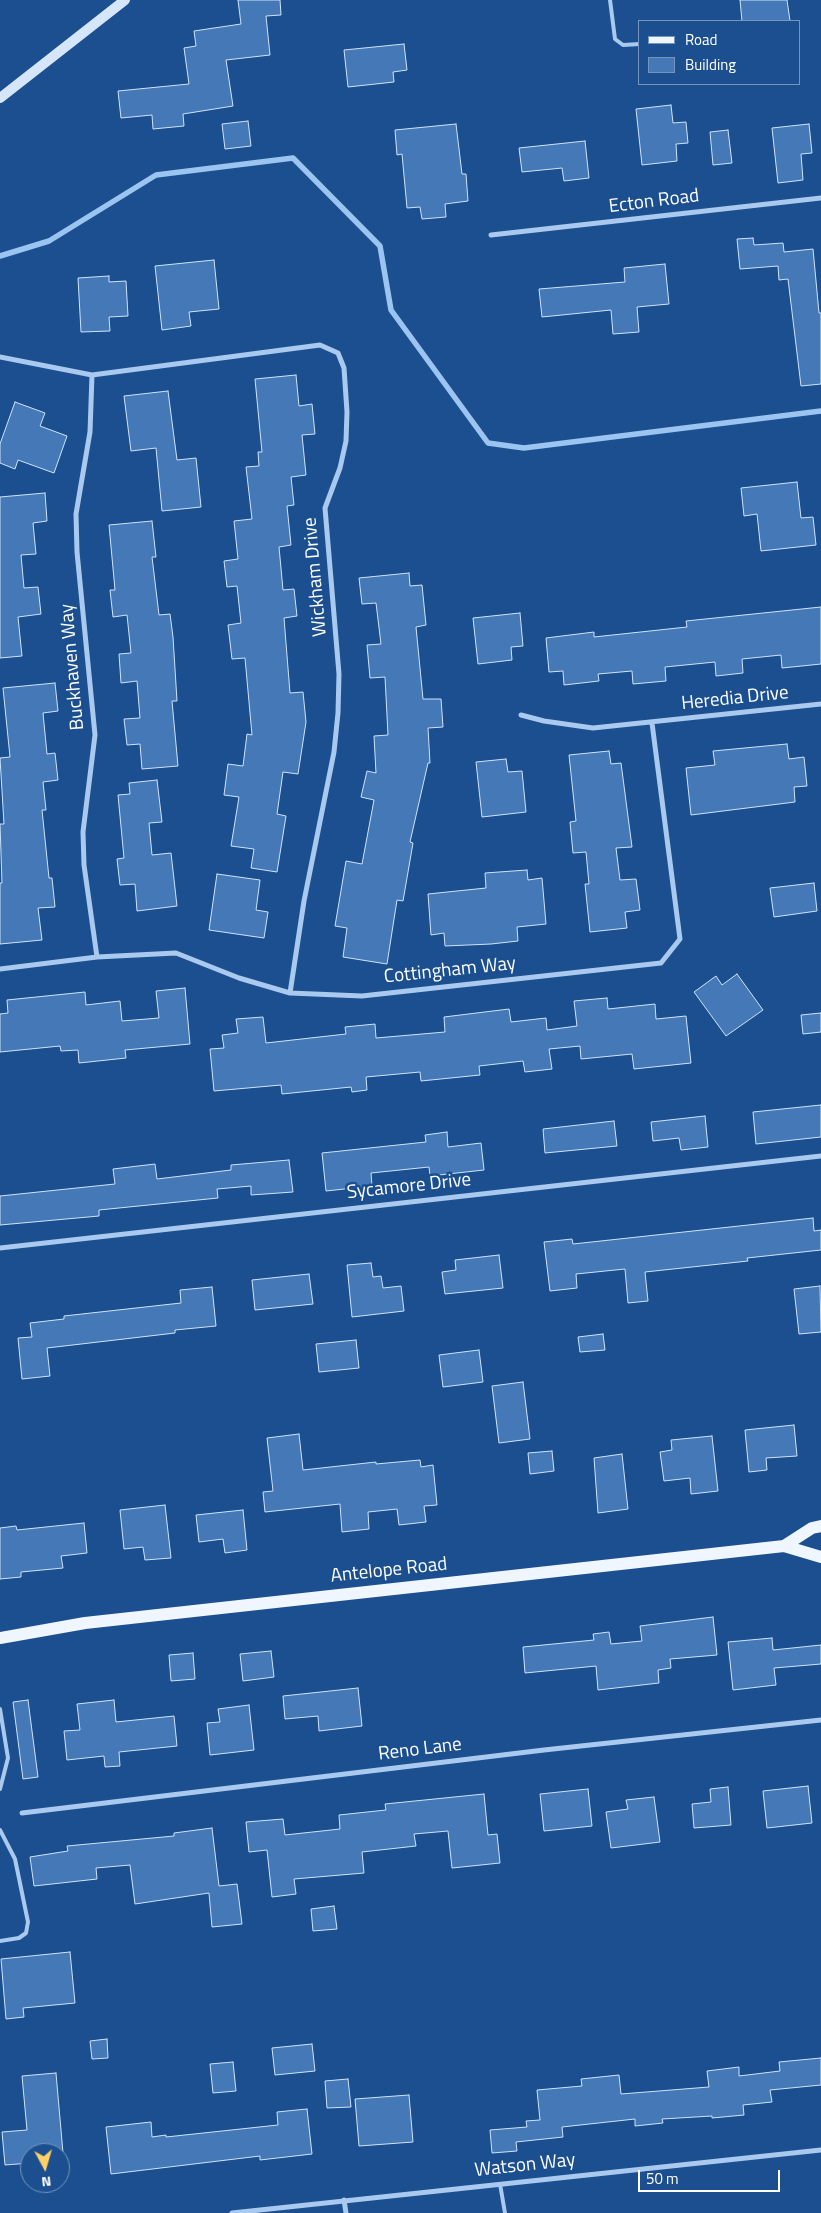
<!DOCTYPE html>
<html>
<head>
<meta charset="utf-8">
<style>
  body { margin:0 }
  #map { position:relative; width:821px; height:2213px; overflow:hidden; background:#1b4f8f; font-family:"Titillium Web",sans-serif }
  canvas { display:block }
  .legend { position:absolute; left:638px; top:20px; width:162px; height:65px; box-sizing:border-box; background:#1b4f8f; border:1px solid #7695bc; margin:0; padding:6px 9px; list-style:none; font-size:15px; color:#fff }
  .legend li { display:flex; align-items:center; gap:10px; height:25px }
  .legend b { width:25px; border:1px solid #7695bc }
  .north { position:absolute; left:20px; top:2143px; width:50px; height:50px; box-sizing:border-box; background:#1b4f8f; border:1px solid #7695bc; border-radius:50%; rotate:174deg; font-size:14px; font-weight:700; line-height:20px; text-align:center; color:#fff }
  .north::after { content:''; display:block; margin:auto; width:18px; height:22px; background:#ffd166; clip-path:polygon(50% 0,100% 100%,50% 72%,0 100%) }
  .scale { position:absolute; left:638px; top:2170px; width:142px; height:22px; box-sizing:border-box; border:2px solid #fff; border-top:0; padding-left:6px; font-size:15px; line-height:18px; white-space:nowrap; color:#fff; -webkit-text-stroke:4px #1b4f8f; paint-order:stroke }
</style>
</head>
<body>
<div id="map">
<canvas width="821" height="2213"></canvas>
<ul class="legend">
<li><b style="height:6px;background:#f0f6ff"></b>Road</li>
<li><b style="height:14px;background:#4478b7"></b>Building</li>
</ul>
<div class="north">N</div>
<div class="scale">50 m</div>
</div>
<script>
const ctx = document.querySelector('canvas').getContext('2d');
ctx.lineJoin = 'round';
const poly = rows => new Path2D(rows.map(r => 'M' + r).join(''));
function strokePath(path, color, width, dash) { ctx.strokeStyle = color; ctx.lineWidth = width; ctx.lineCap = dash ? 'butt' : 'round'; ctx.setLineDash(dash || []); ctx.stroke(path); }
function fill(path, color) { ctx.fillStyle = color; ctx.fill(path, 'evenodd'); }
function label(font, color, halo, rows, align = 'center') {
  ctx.font = font + ' "Titillium Web",sans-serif'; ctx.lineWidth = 5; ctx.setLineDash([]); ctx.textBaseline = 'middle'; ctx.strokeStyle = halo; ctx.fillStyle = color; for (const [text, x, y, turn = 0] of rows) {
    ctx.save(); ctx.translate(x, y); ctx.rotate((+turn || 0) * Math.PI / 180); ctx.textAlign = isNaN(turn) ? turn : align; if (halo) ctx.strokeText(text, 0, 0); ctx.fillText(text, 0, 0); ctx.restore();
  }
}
const stream = poly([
  [0,256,49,241,156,175,293,158,380,246,391,310,488,443,524,448,821,411]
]);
const building = poly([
  [238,0,280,0,281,15,266,16,270,55,226,60,233,106,183,114,184,126,153,129,152,115,121,118,118,91,189,84,184,48,196,46,194,31,241,24,238,0],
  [740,0,787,0,790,21,742,21,740,0],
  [404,44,407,70,393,72,394,82,348,87,344,50,404,44],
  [671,105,673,123,686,122,688,143,676,144,677,161,642,165,636,109,671,105],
  [248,121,251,146,225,149,222,124,248,121],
  [456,124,462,174,466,174,468,201,445,204,446,217,422,219,420,207,407,208,402,154,397,155,395,130,456,124],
  [809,124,812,153,801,154,803,180,778,183,772,128,809,124],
  [728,130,732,163,713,165,710,132,728,130],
  [585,141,589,178,564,181,562,168,522,172,519,148,585,141],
  [753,238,754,245,783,243,784,252,813,249,819,313,821,313,821,384,801,386,788,279,779,280,778,266,740,269,737,239,753,238],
  [214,260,219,309,189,312,191,326,162,330,155,266,214,260],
  [665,264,669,304,637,307,639,332,613,334,611,310,542,317,539,289,625,282,624,268,665,264],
  [109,276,109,282,126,281,128,316,109,317,110,331,81,332,78,278,109,276],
  [296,375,299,406,312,404,315,434,302,435,306,475,291,477,294,505,287,506,291,545,279,547,283,590,294,589,297,616,284,618,290,693,303,692,306,722,298,774,283,772,277,814,286,816,277,872,251,868,254,849,231,846,239,797,224,795,228,764,243,766,247,734,252,735,245,658,232,659,228,625,241,623,237,586,227,587,224,561,238,559,234,521,252,519,246,467,259,466,258,452,262,452,255,379,296,375],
  [168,391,177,460,196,458,201,507,162,511,156,448,131,451,124,396,168,391],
  [15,402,45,413,40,426,67,436,54,473,18,460,15,469,0,463,0,444,15,402],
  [797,482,801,518,813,517,816,545,761,551,757,514,744,516,741,488,797,482],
  [45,493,47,521,33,523,36,554,21,555,24,588,38,587,41,614,18,617,22,656,0,658,0,497,45,493],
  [152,521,156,557,152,557,159,615,170,614,173,637,177,701,172,701,178,766,142,769,140,744,127,745,124,719,140,718,137,681,121,683,119,654,131,653,127,615,113,617,110,590,115,590,109,525,152,521],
  [409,573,410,586,422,585,426,625,416,627,423,699,441,699,443,727,428,728,430,763,428,763,410,842,413,843,403,901,397,900,387,964,343,957,347,928,335,926,346,861,362,864,374,800,361,797,367,771,376,773,374,736,388,735,385,677,370,678,367,645,381,644,376,603,362,604,359,578,409,573],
  [821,607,821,664,782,668,781,655,742,659,743,673,716,676,715,662,665,667,666,681,633,684,632,671,598,674,599,681,564,685,563,671,549,672,546,638,594,632,594,637,687,627,686,621,821,607],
  [520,613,523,646,511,647,512,660,478,664,473,618,520,613],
  [55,683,58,711,43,713,47,754,55,753,58,780,43,782,46,810,42,810,49,878,52,878,55,907,38,908,42,940,0,944,0,883,2,883,0,824,4,824,0,758,10,757,3,688,55,683],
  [787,744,789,759,804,757,807,786,794,787,795,802,691,815,686,768,715,765,713,751,787,744],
  [609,751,611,764,621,763,632,847,616,848,620,880,636,879,640,910,625,912,627,928,590,932,585,884,589,884,586,852,573,853,570,822,576,821,569,755,609,751],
  [506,759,508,772,522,771,526,812,482,817,476,762,506,759],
  [157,780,162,822,149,823,152,855,171,853,177,906,137,911,135,884,120,885,117,859,124,858,118,795,130,794,129,783,157,780],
  [527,870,528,880,542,878,546,924,517,927,518,941,491,944,445,946,444,933,431,935,428,894,486,888,485,873,527,870],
  [217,874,260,880,256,910,268,912,264,938,209,930,217,874],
  [814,883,817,911,774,917,770,888,814,883],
  [737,974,763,1010,726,1036,694,992,716,976,722,985,737,974],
  [185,988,190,1044,125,1050,126,1058,79,1063,78,1050,61,1051,60,1046,0,1052,0,1014,8,1013,7,1000,85,992,86,1005,120,1001,122,1021,159,1018,156,991,185,988],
  [607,998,608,1009,655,1004,656,1019,686,1016,691,1063,634,1069,632,1054,581,1059,580,1046,549,1049,552,1069,525,1072,523,1061,479,1066,480,1075,421,1081,420,1072,366,1077,367,1090,352,1092,351,1087,282,1094,281,1085,214,1091,210,1049,224,1048,222,1035,238,1033,236,1019,263,1017,266,1043,346,1034,345,1027,375,1024,376,1038,445,1032,444,1017,509,1009,511,1022,546,1018,547,1030,577,1026,574,1001,607,998],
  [821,1013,821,1032,803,1034,801,1015,821,1013],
  [821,1105,821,1137,756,1144,753,1112,821,1105],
  [705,1116,708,1147,681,1150,679,1138,653,1141,651,1122,705,1116],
  [614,1121,617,1146,545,1153,543,1129,614,1121],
  [447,1132,448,1147,481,1143,484,1170,430,1176,429,1167,371,1173,372,1186,326,1191,322,1153,426,1142,425,1135,447,1132],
  [289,1160,293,1192,251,1195,251,1186,217,1189,218,1198,99,1210,99,1216,0,1225,0,1196,115,1184,113,1169,155,1164,157,1179,231,1170,231,1165,289,1160],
  [813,1218,814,1231,821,1230,821,1250,747,1258,748,1261,645,1272,648,1301,628,1303,625,1269,576,1274,577,1288,550,1291,544,1242,572,1239,573,1244,813,1218],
  [499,1255,503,1288,445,1294,442,1272,456,1270,455,1260,499,1255],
  [371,1263,373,1277,381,1276,383,1288,401,1286,404,1311,352,1317,347,1265,371,1263],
  [309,1274,313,1304,255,1310,252,1280,309,1274],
  [820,1286,821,1332,799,1334,794,1289,820,1286],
  [212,1287,216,1326,175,1330,175,1333,47,1348,50,1376,22,1379,18,1338,32,1337,30,1323,64,1319,64,1316,181,1303,180,1290,212,1287],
  [603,1334,605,1350,580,1352,578,1337,603,1334],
  [356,1340,359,1368,319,1372,316,1344,356,1340],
  [479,1350,483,1382,443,1387,439,1355,479,1350],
  [523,1382,530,1439,499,1443,492,1386,523,1382],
  [794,1425,797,1456,766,1458,767,1470,749,1472,745,1430,794,1425],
  [299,1434,303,1470,376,1462,376,1464,420,1460,421,1467,433,1465,437,1505,424,1506,426,1522,399,1525,397,1509,368,1512,369,1529,342,1532,340,1504,265,1512,263,1492,273,1491,267,1438,299,1434],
  [712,1436,718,1491,691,1494,690,1478,664,1481,660,1452,672,1450,671,1440,712,1436],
  [552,1451,554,1471,530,1474,528,1453,552,1451],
  [622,1454,628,1509,598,1513,594,1458,622,1454],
  [165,1505,171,1558,145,1560,143,1547,124,1549,120,1510,165,1505],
  [243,1510,247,1550,225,1553,223,1539,199,1542,196,1515,243,1510],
  [84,1523,87,1553,61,1556,63,1568,21,1572,21,1577,0,1579,0,1528,16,1526,17,1530,84,1523],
  [713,1617,717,1655,670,1659,671,1668,658,1670,659,1683,598,1690,596,1666,525,1673,523,1647,594,1640,593,1634,609,1632,611,1644,642,1641,640,1626,713,1617],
  [772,1638,773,1650,821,1645,821,1664,774,1668,776,1685,733,1690,728,1642,772,1638],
  [271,1651,274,1677,243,1681,240,1654,271,1651],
  [193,1653,195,1679,171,1681,169,1655,193,1653],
  [358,1688,362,1726,319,1731,318,1716,285,1719,283,1696,358,1688],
  [28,1700,38,1777,23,1779,13,1702,28,1700],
  [114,1700,116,1722,174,1716,177,1746,119,1752,120,1766,105,1767,104,1756,67,1760,64,1731,80,1730,77,1704,114,1700],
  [249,1705,254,1750,210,1755,207,1723,220,1722,218,1709,249,1705],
  [808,1786,812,1823,767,1828,763,1791,808,1786],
  [728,1787,731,1825,694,1828,692,1804,711,1802,710,1789,728,1787],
  [588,1789,592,1826,544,1831,540,1794,588,1789],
  [484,1794,488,1835,497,1834,500,1863,452,1868,448,1831,414,1834,416,1846,362,1852,364,1873,294,1879,296,1894,272,1897,267,1850,249,1852,246,1822,283,1819,285,1835,340,1829,339,1815,386,1810,385,1804,484,1794],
  [654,1797,660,1842,611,1848,606,1812,628,1809,626,1800,654,1797],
  [212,1828,219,1886,237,1884,242,1924,212,1927,209,1893,135,1904,130,1865,96,1868,97,1879,34,1886,30,1857,68,1851,67,1846,174,1836,174,1833,212,1828],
  [334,1906,337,1929,313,1931,311,1909,334,1906],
  [70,1952,75,2003,23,2008,24,2017,6,2019,1,1959,70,1952],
  [107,2039,108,2058,92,2059,90,2041,107,2039],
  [312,2044,315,2071,275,2075,272,2048,312,2044],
  [821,2058,821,2085,770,2090,772,2102,743,2105,744,2115,712,2118,712,2116,662,2119,663,2123,635,2126,635,2119,562,2127,563,2137,516,2142,517,2151,492,2153,490,2130,527,2127,526,2121,540,2120,537,2090,582,2086,581,2079,619,2075,621,2094,709,2087,707,2071,739,2067,739,2076,780,2071,779,2062,821,2058],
  [233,2062,236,2091,213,2093,210,2064,233,2062],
  [56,2073,63,2153,30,2153,30,2163,5,2165,2,2132,27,2130,22,2076,56,2073],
  [348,2079,351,2107,327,2108,325,2081,348,2079],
  [409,2095,413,2142,359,2146,355,2099,409,2095],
  [307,2109,312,2154,260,2160,260,2156,111,2174,106,2127,151,2122,152,2137,166,2135,166,2137,278,2125,277,2112,307,2109]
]);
const lane = poly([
  [610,0,615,39,623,45,640,44],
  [0,1709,8,1758,0,1789],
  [0,1830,15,1859,28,1922,26,1933,19,1938,0,1941],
  [500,2184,505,2213]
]);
const street = poly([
  [491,235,821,198],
  [0,357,92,375,320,345,338,353,344,368,347,412,346,441,340,468,325,508,339,674,338,713,334,752,304,901,290,993],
  [92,375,90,432,76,514,77,552,95,735,83,832,84,865,97,957],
  [521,715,544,721,593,728,821,704],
  [0,969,97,957,176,953,239,978,290,993,362,996,661,963,680,939,652,723],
  [0,1248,821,1156],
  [22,1813,544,1750,821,1720],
  [344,2200,346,2213],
  [232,2213,821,2150]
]);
const secondary = poly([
  [0,98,125,0]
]);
const primary = poly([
  [784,1546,812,1528,821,1526],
  [0,1638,85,1623,784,1546,821,1557]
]);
const streetNames = [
  ["Ecton Road",654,202,-7],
  ["Wickham Drive",316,577,-95],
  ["Buckhaven Way",73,667,-95],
  ["Heredia Drive",735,699,-6],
  ["Cottingham Way",450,971,-6],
  ["Sycamore Drive",409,1187,-6],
  ["Antelope Road",389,1571,-6],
  ["Reno Lane",420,1750,-7],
  ["Watson Way",525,2166,-6]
];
strokePath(stream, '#9cc4f0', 5.5);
fill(building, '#4478b7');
strokePath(building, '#cfe3fa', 1);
strokePath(lane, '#a9c9ee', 4);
strokePath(street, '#a9c9ee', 5);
strokePath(secondary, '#d6e6fa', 10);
strokePath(primary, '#f0f6ff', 12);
label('19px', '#fff', '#1b4f8f', streetNames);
</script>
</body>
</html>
